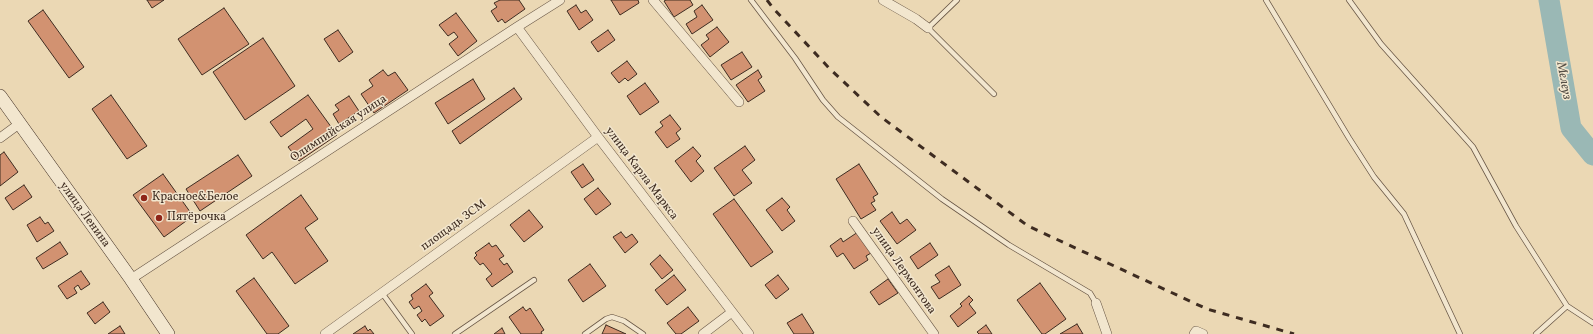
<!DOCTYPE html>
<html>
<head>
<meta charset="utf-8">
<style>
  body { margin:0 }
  canvas { display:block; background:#ebd8b4 }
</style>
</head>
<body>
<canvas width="1593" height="334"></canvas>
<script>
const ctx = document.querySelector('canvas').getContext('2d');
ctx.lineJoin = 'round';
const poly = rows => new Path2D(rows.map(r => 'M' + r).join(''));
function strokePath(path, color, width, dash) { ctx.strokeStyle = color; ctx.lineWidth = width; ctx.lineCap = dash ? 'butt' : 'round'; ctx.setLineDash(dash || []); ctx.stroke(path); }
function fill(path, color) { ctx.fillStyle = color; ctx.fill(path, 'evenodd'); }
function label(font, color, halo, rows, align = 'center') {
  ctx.font = font + ' Vollkorn,serif'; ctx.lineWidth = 3; ctx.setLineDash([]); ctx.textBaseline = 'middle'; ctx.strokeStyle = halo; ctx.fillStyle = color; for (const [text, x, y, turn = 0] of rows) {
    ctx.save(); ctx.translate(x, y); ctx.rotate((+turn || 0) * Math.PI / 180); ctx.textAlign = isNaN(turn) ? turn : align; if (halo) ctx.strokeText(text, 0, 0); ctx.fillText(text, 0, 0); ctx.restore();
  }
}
const river = poly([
  [1549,0,1571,128,1593,155]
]);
const building = poly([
  [147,0,164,0,152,8,147,0],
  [500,0,519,0,525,9,505,23,502,19,498,22,491,11,497,7,494,3,500,0],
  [611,0,638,0,639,3,620,15,611,0],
  [666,0,690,0,693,5,674,17,664,1,666,0],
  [576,5,581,13,586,10,593,20,579,30,567,11,576,5],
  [702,5,713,20,692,34,686,24,697,17,694,11,702,5],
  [224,8,249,44,202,75,178,39,224,8],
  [43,10,84,67,69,78,28,21,43,10],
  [456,13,477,41,458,56,449,44,458,37,454,32,448,36,439,25,456,13],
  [717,27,729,42,710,57,701,45,709,39,706,35,717,27],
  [338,30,353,52,339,62,324,39,338,30],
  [608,30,615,40,598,52,591,42,608,30],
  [263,38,295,86,245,120,213,72,263,38],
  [742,52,752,67,731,80,721,65,742,52],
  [627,61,637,74,628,81,625,78,619,83,611,73,627,61],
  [383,70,388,76,395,72,408,90,374,113,361,94,373,86,369,80,383,70],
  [758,70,762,77,758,80,765,91,748,102,736,85,758,70],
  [473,79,485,99,448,124,435,103,473,79],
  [645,83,659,102,640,115,627,96,645,83],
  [514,88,522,99,460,144,452,131,514,88],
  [111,95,147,146,127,159,92,109,111,95],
  [308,95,337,135,299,161,288,147,313,129,306,119,281,137,270,122,308,95],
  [349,96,359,111,339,124,333,114,339,110,335,105,349,96],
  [670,115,681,129,676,133,680,139,667,148,655,132,663,126,660,122,670,115],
  [745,146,755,160,742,170,752,183,734,196,714,168,745,146],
  [693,147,701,156,696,161,704,171,691,182,675,161,693,147],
  [4,152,18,172,0,186,0,155,4,152],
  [238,155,252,176,200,211,186,189,238,155],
  [583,164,594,180,582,188,571,172,583,164],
  [859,164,878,194,873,197,875,201,871,203,876,210,861,219,836,179,859,164],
  [163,174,193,216,164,237,133,195,163,174],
  [24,185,32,197,13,210,5,198,24,185],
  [598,188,611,204,596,215,584,199,598,188],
  [301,195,318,219,305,228,328,261,295,284,272,252,263,259,246,235,301,195],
  [782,198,790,207,787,210,795,221,782,231,766,210,782,198],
  [734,199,773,252,751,267,713,214,734,199],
  [529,210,543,227,524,242,510,225,529,210],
  [892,212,900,224,907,219,916,230,897,244,880,221,892,212],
  [40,217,45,224,48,222,54,231,37,242,27,225,40,217],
  [621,232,626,238,632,234,638,242,625,253,613,237,621,232],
  [858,232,871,253,866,256,868,260,854,269,843,253,837,257,830,246,841,238,843,242,858,232],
  [60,242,68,254,43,269,36,258,60,242],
  [489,243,492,247,496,245,504,256,499,259,504,265,507,263,513,272,492,287,486,279,492,274,483,263,480,265,474,258,477,255,475,253,489,243],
  [930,243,938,255,918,269,910,257,930,243],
  [660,255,673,270,662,279,650,264,660,255],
  [590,264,606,286,583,302,568,280,590,264],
  [949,266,961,285,939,299,931,287,940,282,935,275,949,266],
  [81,271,90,284,81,290,78,285,74,288,77,293,67,299,58,286,81,271],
  [674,275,686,290,667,305,655,290,674,275],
  [778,275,789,289,776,299,765,285,778,275],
  [254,278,289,326,278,334,267,334,236,291,254,278],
  [888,279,898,293,879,305,870,292,888,279],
  [1040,283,1066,319,1045,334,1042,334,1017,300,1040,283],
  [426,284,433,293,429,296,444,316,430,326,425,319,422,322,417,315,422,311,419,306,414,309,409,302,413,299,411,295,426,284],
  [969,296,973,300,969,304,976,313,958,327,950,316,962,306,960,304,969,296],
  [103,302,110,312,95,324,87,313,103,302],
  [523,307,526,311,530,308,544,330,541,332,542,334,521,334,509,317,523,307],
  [688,307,699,321,681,334,676,334,667,323,688,307],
  [802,314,814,333,812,334,794,334,787,323,802,314],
  [1077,324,1083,334,1060,334,1077,324],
  [606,325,626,334,602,334,606,325],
  [986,325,992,334,979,334,977,332,986,325],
  [120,326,125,334,108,334,120,326],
  [365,326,368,331,370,329,374,334,353,334,365,326],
  [502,328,505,334,494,334,502,328]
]);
const lane = poly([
  [751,0,795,58,823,100,838,117,942,199,1009,245,1090,293,1096,303],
  [957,0,928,28,994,94],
  [1266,0,1349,138,1374,177,1404,214,1460,334],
  [1349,0,1381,44,1473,147,1516,226,1567,306,1536,334],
  [382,293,412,334],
  [1567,306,1593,323],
  [455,334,534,280],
  [585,334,606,319,612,317,624,321,643,334]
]);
const street = poly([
  [653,0,739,102],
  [883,0,916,19,928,28],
  [517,27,598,137,749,334],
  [0,138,19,124],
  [853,221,934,334],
  [131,279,517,27,560,0],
  [1096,303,1107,334],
  [325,334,598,137],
  [703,334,732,312],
  [1194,334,1196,331,1203,334]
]);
const secondary = poly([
  [0,96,131,279,168,334]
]);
const rail = poly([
  [767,0,773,8,829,68,881,117,1028,226,1207,309,1294,334]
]);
const markers = [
  [144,198,4,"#8f2418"],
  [159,218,4,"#8f2418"]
];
const streetNames = [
  ["Олимпийская улица",339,129,-33],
  ["улица Карла Маркса",641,174,53],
  ["улица Ленина",84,215,54],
  ["площадь ЗСМ",454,226,-36],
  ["улица Лермонтова",903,271,55]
];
const poiNames = [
  ["Красное&Белое",152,198],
  ["Пятёрочка",167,218]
];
const waterNames = [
  ["Мелеуз",1563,81,80]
];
strokePath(river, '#9ab8b5', 21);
fill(building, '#d29271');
strokePath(building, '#3e2c21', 1);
strokePath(lane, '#695746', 6);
strokePath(street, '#695746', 10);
strokePath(secondary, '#3e2c21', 14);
strokePath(lane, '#f2e6ce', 4.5);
strokePath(street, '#f2e6ce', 9);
strokePath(secondary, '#f2e6ce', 13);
strokePath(rail, '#3e2c21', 3, [7, 7]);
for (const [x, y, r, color] of markers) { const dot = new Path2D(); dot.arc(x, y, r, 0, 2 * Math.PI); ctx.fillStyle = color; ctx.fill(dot); strokePath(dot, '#f2e6ce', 1.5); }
label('12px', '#3e2c21', '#f2e6ce', streetNames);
label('12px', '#3e2c21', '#f2e6ce', poiNames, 'left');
label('italic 13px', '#554f46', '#f2e6ce', waterNames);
</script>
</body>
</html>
